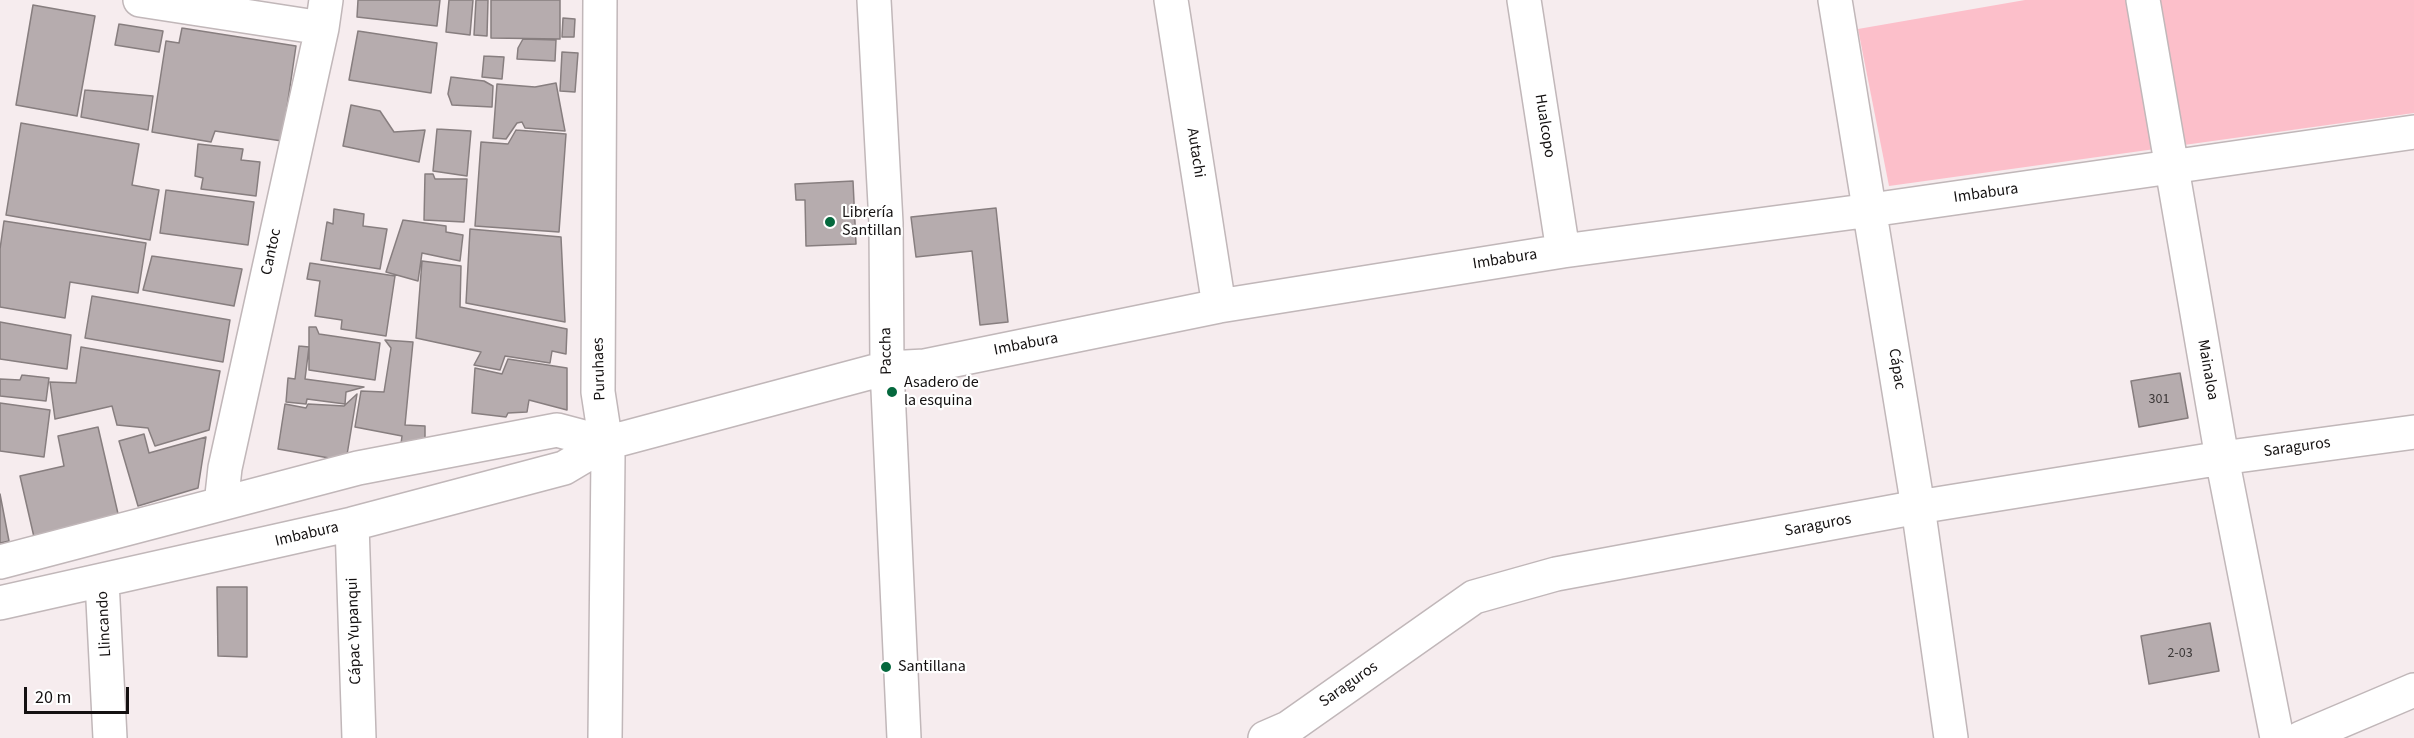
<!DOCTYPE html>
<html>
<head>
<meta charset="utf-8">
<style>
  body { margin:0 }
  #map { position:relative; width:2414px; height:738px; overflow:hidden; background:#f6ecee; font-family:"Source Sans 3",sans-serif }
  canvas { display:block }
  .scale { position:absolute; left:24px; top:687px; width:105px; height:27px; box-sizing:border-box; border:3px solid #141111; border-top:0; padding-left:8px; font-size:18px; line-height:21px; white-space:nowrap; color:#141111; -webkit-text-stroke:4px #fff; paint-order:stroke }
</style>
</head>
<body>
<div id="map">
<canvas width="2414" height="738"></canvas>
<div class="scale">20 m</div>
</div>
<script>
const ctx = document.querySelector('canvas').getContext('2d');
ctx.lineJoin = 'round';
function fill(path, color) { ctx.fillStyle = color; ctx.fill(path, 'evenodd'); }
const poly = rows => new Path2D(rows.map(r => 'M' + r).join(''));
function strokePath(path, color, width, dash) { ctx.strokeStyle = color; ctx.lineWidth = width; ctx.lineCap = dash ? 'butt' : 'round'; ctx.setLineDash(dash || []); ctx.stroke(path); }
function label(font, color, halo, rows, align = 'center') {
  ctx.font = font + ' "Source Sans 3",sans-serif'; ctx.lineWidth = 4.5; ctx.setLineDash([]); ctx.textBaseline = 'middle'; ctx.strokeStyle = halo; ctx.fillStyle = color; for (const [text, x, y, turn = 0] of rows) {
    ctx.save(); ctx.translate(x, y); ctx.rotate((+turn || 0) * Math.PI / 180); ctx.textAlign = isNaN(turn) ? turn : align; if (halo) ctx.strokeText(text, 0, 0); ctx.fillText(text, 0, 0); ctx.restore();
  }
}
const green = poly([
  [2025,0,2414,0,2414,113,1889,186,1858,29]
]);
const building = poly([
  [358,0,440,0,437,26,357,17,358,0],
  [449,0,473,0,470,35,446,32,449,0],
  [476,0,488,0,487,36,474,35,476,0],
  [491,0,560,0,560,39,491,38,491,0],
  [33,5,95,16,77,116,16,105,33,5],
  [563,18,575,19,574,37,562,37,563,18],
  [119,24,163,31,159,52,115,45,119,24],
  [182,28,296,46,282,141,215,131,211,142,152,132,166,41,179,43,182,28],
  [358,31,437,43,431,93,349,80,358,31],
  [523,39,556,40,555,61,517,59,518,48,523,39],
  [562,52,578,53,575,92,560,91,562,52],
  [484,56,504,57,502,79,482,77,484,56],
  [451,77,484,81,493,86,492,107,452,105,448,94,451,77],
  [556,83,565,131,525,128,522,122,517,123,506,139,493,138,497,84,535,87,556,83],
  [85,90,153,96,148,130,81,117,85,90],
  [351,105,380,111,394,132,425,130,419,162,343,146,351,105],
  [21,123,139,144,132,185,159,190,150,240,6,215,21,123],
  [437,129,471,131,467,176,433,171,437,129],
  [516,130,566,134,559,232,475,226,481,142,508,144,516,130],
  [198,144,243,149,241,160,260,162,256,196,201,189,203,178,195,176,198,144],
  [425,174,433,174,435,179,467,179,464,222,424,220,425,174],
  [853,181,856,244,806,246,805,200,796,200,795,184,853,181],
  [166,190,254,202,248,245,160,233,166,190],
  [996,208,1008,322,980,325,972,251,916,257,911,217,996,208],
  [334,209,364,214,363,226,387,229,380,269,321,260,327,222,333,224,334,209],
  [403,220,446,226,446,232,463,235,460,261,422,253,418,281,386,272,403,220],
  [4,221,146,243,138,293,70,282,65,318,0,307,0,249,4,221],
  [470,229,561,237,565,322,466,303,470,229],
  [152,256,242,269,234,306,143,290,152,256],
  [422,261,461,266,460,307,567,329,566,354,552,351,550,363,505,356,500,370,474,365,481,352,416,338,422,261],
  [310,263,395,276,386,336,341,329,342,320,315,316,320,281,307,279,310,263],
  [92,296,230,320,223,362,85,338,92,296],
  [0,322,71,335,67,369,0,359,0,322],
  [309,327,316,327,319,334,380,343,375,380,309,370,309,327],
  [385,340,413,342,405,425,425,426,425,447,400,452,402,436,355,427,361,391,384,392,391,348,385,340],
  [299,346,309,347,305,379,364,387,346,392,345,404,307,399,306,404,286,402,288,378,295,379,299,346],
  [81,347,220,371,209,430,155,446,148,428,117,425,112,406,55,419,50,382,76,383,81,347],
  [508,359,567,368,567,410,529,400,527,412,508,413,506,417,472,413,475,368,502,374,508,359],
  [2180,373,2188,418,2139,427,2131,381,2180,373],
  [22,375,49,378,46,401,0,396,0,379,20,380,22,375],
  [357,394,346,461,278,449,285,404,306,408,308,404,344,406,357,394],
  [0,403,50,410,44,457,0,451,0,403],
  [98,427,119,518,34,537,20,476,64,466,58,436,98,427],
  [144,434,149,453,206,437,198,488,138,506,119,441,144,434],
  [0,494,9,541,0,543,0,494],
  [217,587,247,587,247,657,218,656,217,587],
  [2210,623,2219,671,2149,684,2141,636,2210,623]
]);
const minor = poly([
  [140,0,322,28],
  [600,0,598,392,608,457,605,738],
  [874,0,886,223,887,368,904,738],
  [1171,0,1219,306],
  [1524,0,1563,251],
  [1835,0,1918,507,1951,738],
  [2143,0,2222,458,2277,738],
  [221,504,225,468,322,28,326,0],
  [352,524,359,738],
  [0,562,358,468,557,430,606,443],
  [102,581,110,738],
  [0,603,352,524,564,468,606,443,887,368,925,366,1219,306,1563,251,1871,210,2414,132],
  [1265,738,1288,728,1474,597,1556,574,1918,507,2222,458,2414,432],
  [2301,738,2414,690]
]);
const markers = [
  [830,222,6,"#04683d"],
  [892,392,6,"#04683d"],
  [886,667,6,"#04683d"]
];
const numberNames = [
  ["301",2159,400],
  ["2-03",2180,654]
];
const streetNames = [
  ["Hualcopo",1544,126,81],
  ["Autachi",1195,153,81],
  ["Imbabura",1986,194,-8],
  ["Cantoc",272,252,-78],
  ["Imbabura",1505,260,-9],
  ["Imbabura",1026,345,-11],
  ["Paccha",887,351,-91],
  ["Puruhaes",600,369,-92],
  ["Cápac",1896,369,81],
  ["Mainaloa",2207,370,80],
  ["Saraguros",2297,448,-8],
  ["Saraguros",1818,526,-11],
  ["Imbabura",307,535,-13],
  ["Llincando",105,624,-93],
  ["Cápac Yupanqui",355,631,-92],
  ["Saraguros",1349,685,-35]
];
const poiNames = [
  ["Librería",842,213],
  ["Santillan",842,231],
  ["Asadero de",904,383],
  ["la esquina",904,401],
  ["Santillana",898,667]
];
fill(green, '#fcbfca');
fill(building, '#b6acae');
strokePath(building, '#877e7f', 1.5);
strokePath(minor, '#c1b7b9', 36);
strokePath(minor, '#fff', 33);
for (const [x, y, r, color] of markers) { const dot = new Path2D(); dot.arc(x, y, r, 0, 2 * Math.PI); ctx.fillStyle = color; ctx.fill(dot); strokePath(dot, '#fff', 2); }
label('14px', '#3c3838', null, numberNames);
label('16px', '#141111', '#fff', streetNames);
label('16px', '#141111', '#fff', poiNames, 'left');
</script>
</body>
</html>
